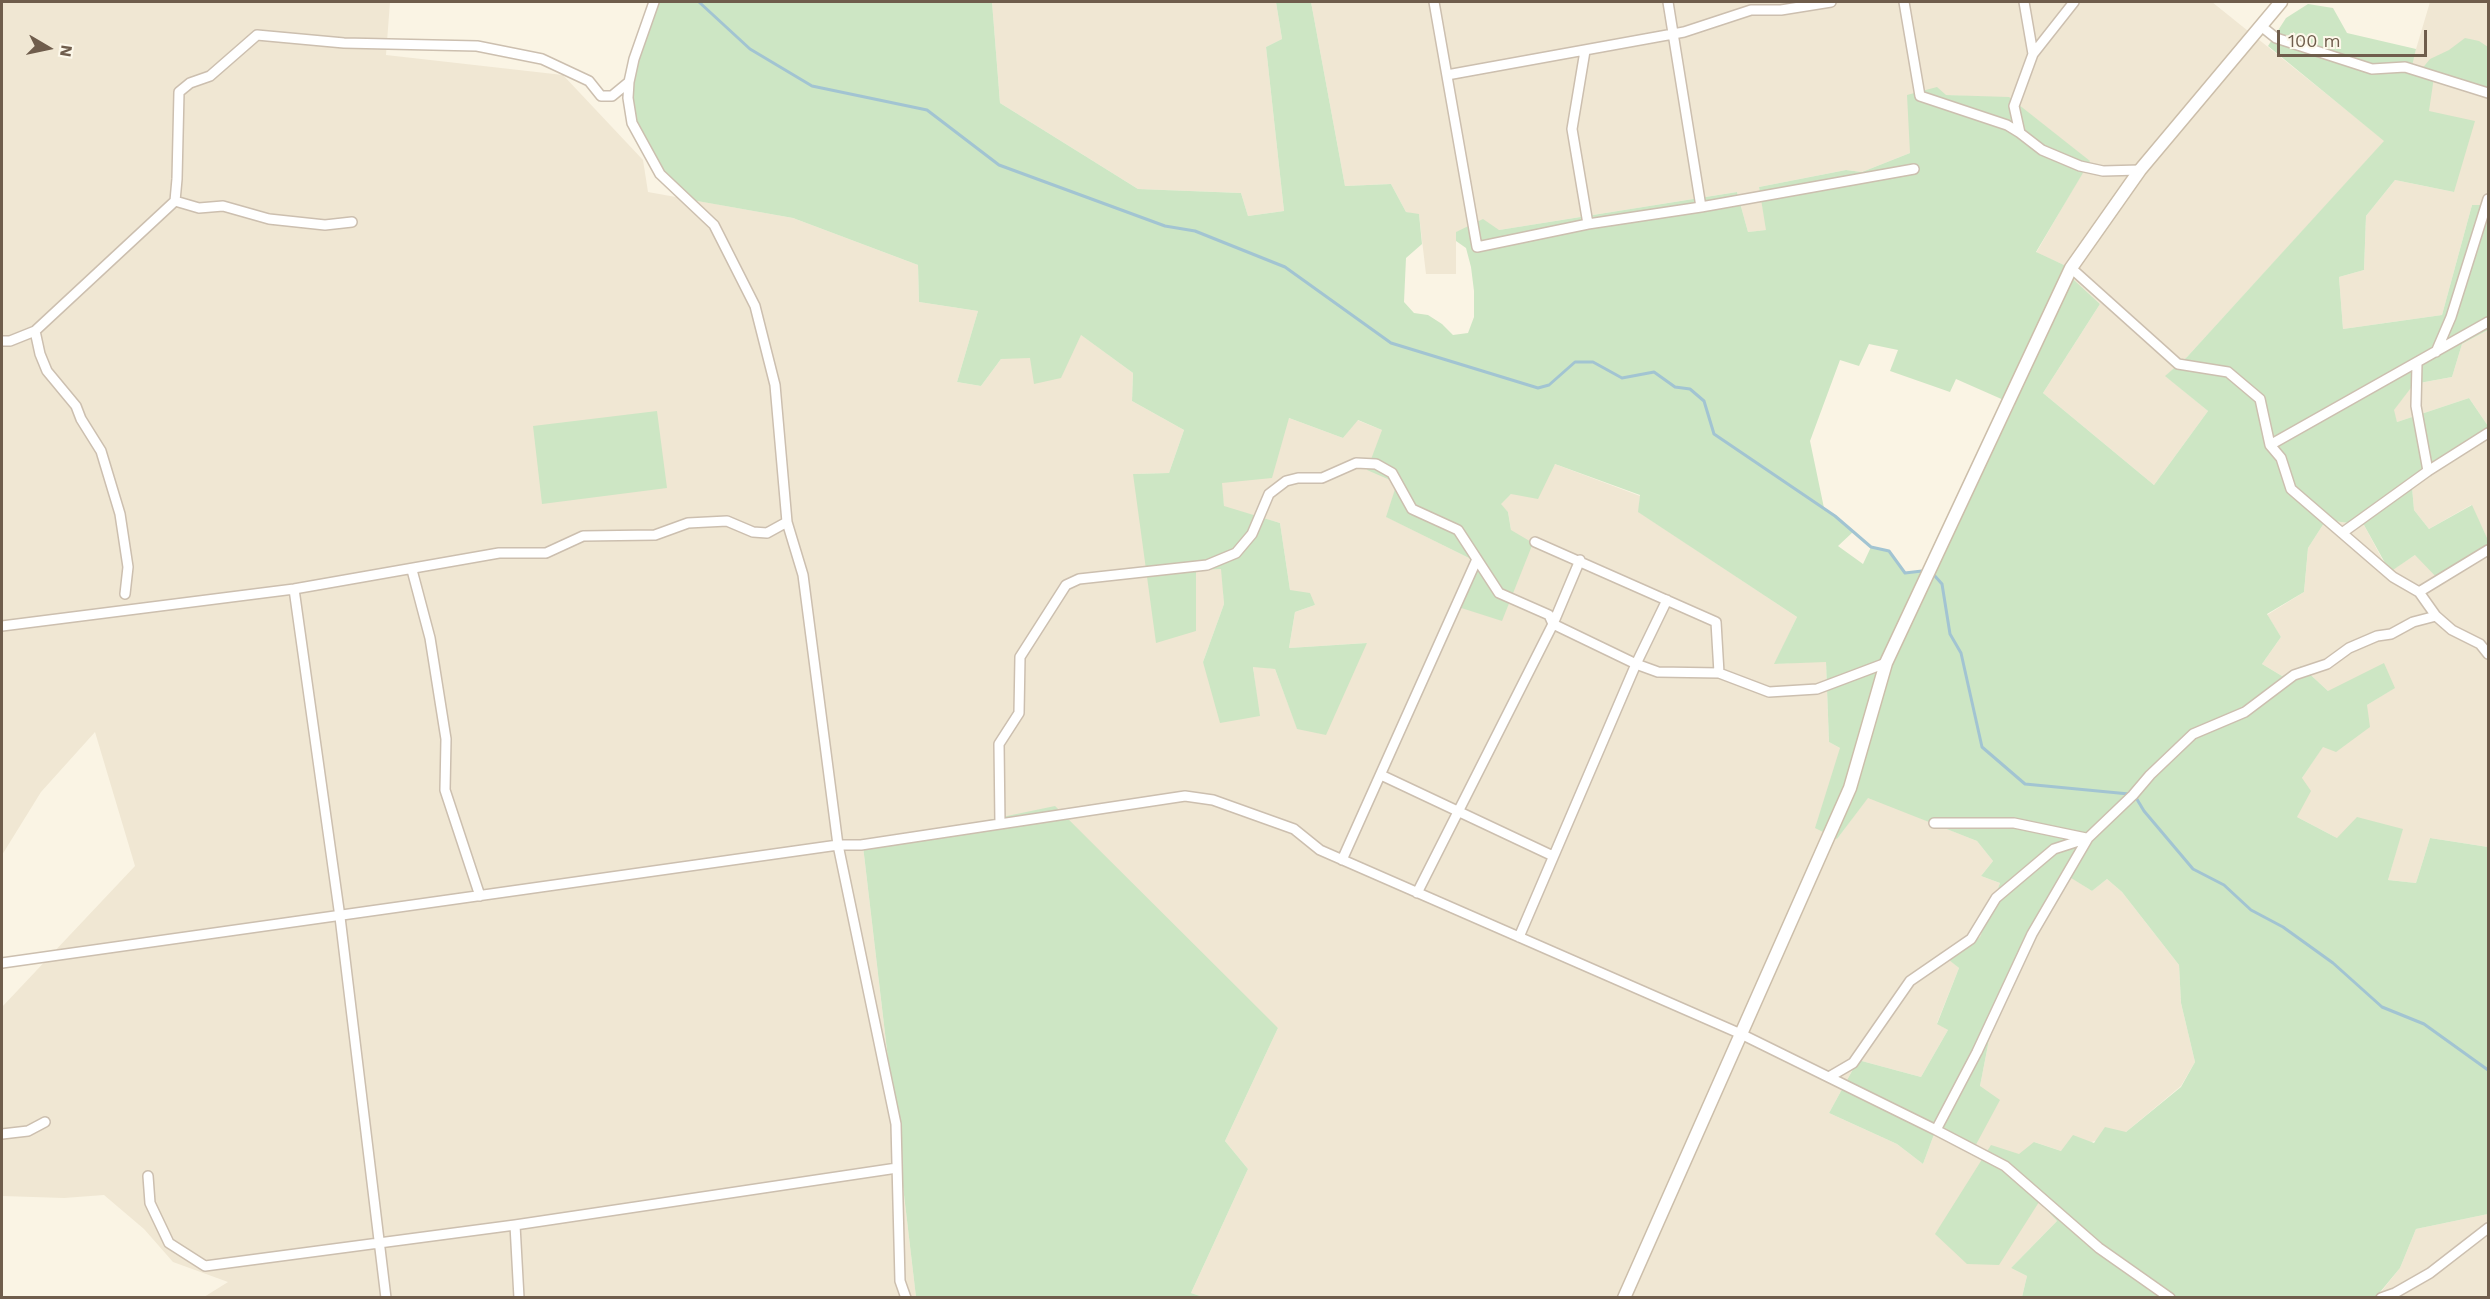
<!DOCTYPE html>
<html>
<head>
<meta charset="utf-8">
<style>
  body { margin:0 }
  #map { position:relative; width:2490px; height:1299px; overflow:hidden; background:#faf4e4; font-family:"Work Sans",sans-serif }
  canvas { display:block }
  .frame { position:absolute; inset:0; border:3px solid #6f5d4c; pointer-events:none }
  .north { position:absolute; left:18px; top:18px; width:60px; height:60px; -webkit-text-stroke:4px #fdf8ea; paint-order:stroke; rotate:99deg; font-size:16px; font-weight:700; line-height:24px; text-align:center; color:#6f5d4c }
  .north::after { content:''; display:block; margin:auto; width:21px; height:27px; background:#6f5d4c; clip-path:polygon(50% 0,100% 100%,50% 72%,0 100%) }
  .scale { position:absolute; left:2277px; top:30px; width:150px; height:27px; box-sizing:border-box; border:3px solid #6f5d4c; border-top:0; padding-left:8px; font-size:18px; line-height:21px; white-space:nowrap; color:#6f5d4c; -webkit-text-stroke:4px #fdf8ea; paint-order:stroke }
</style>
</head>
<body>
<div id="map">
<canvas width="2490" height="1299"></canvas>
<div class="frame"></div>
<div class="north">N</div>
<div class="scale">100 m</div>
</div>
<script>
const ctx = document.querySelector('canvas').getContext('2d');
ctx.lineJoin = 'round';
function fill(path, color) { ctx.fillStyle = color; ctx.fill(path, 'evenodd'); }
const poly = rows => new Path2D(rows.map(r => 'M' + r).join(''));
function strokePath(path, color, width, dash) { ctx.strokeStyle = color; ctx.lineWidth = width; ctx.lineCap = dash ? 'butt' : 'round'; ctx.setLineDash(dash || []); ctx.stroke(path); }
const residential = poly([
  [2,2,390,2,386,55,563,75,643,160,648,192,793,218,918,265,919,302,978,311,957,382,981,386,1001,359,1080,334,1133,373,1132,401,1184,430,1169,473,1133,474,1196,569,1222,569,1224,604,1203,662,1259,716,1253,666,1275,669,1297,728,1367,643,1289,648,1295,612,1315,605,1290,590,1280,523,1224,507,1221,483,1289,418,1343,438,1357,420,1382,430,1401,484,1387,517,1471,559,1511,530,1508,512,1500,504,1511,494,1555,464,1640,496,1639,512,1797,617,1775,664,1826,661,1829,742,1840,748,1837,839,1868,797,1977,841,1993,861,1981,876,2000,883,1980,938,1950,960,1959,968,1937,1023,1948,1030,1921,1077,1858,1060,1829,1113,1897,1144,1923,1164,1936,1129,1980,1086,1994,1014,2068,875,2092,891,2107,879,2122,892,2179,965,2181,1003,2195,1062,2181,1086,2126,1132,2061,1151,2034,1142,2039,1202,2057,1221,2011,1268,2027,1276,2022,1297,1203,1297,1191,1293,1248,1169,1225,1141,1278,1028,863,846,916,1297,204,1297,228,1282,173,1262,144,1229,104,1195,64,1198,2,1196,2,1007,135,866,95,732,41,792,2,855],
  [992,2,1276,2,1282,39,1266,47,1284,211,1248,216,1241,193,1138,189,1000,103],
  [1311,2,2212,2,2385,141,2187,357,2166,376,2208,411,2154,485,2043,393,2100,304,2073,279,2064,265,2036,253,2089,161,2009,98,1945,95,1910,153,1862,172,1846,170,1759,187,1767,230,1748,232,1737,192,1499,230,1456,232,1456,274,1426,274,1419,215,1406,212,1391,184,1345,186],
  [2430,2,2488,2,2488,205,2472,205,2442,315,2343,329,2339,277,2364,270,2366,216,2395,180,2454,192,2429,111,2411,66],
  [2488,330,2488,426,2469,398,2397,422,2393,410,2414,384,2452,377,2462,344],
  [2488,437,2488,540,2471,505,2429,529,2414,510,2412,487],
  [2326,520,2364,525,2389,572,2415,555,2488,548,2488,847,2430,838,2416,883,2388,880,2402,829,2337,838,2297,817,2302,778,2323,746,2367,705,2394,688,2328,691,2301,666,2282,676,2262,664,2281,637,2267,615,2304,592,2308,548],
  [2488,1214,2488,1297,2376,1298,2400,1268,2416,1229]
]);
const green = poly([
  [654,2,992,2,1000,103,1138,189,1241,193,1248,216,1284,211,1266,47,1282,39,1276,2,1311,2,1345,186,1391,184,1406,212,1419,214,1422,244,1406,258,1404,302,1414,313,1428,315,1442,324,1453,335,1468,333,1474,317,1474,291,1471,267,1466,248,1456,241,1456,232,1483,219,1499,230,1737,192,1748,232,1766,230,1759,187,1846,170,1862,172,1910,153,1907,95,1937,87,1946,95,2009,97,2090,161,2036,252,2064,265,2073,279,2100,304,2043,393,2154,485,2208,411,2165,376,2187,357,2384,141,2268,46,2286,18,2308,4,2333,8,2347,33,2416,49,2412,66,2421,70,2430,59,2449,50,2465,38,2479,41,2488,47,2488,87,2476,89,2434,77,2429,111,2475,121,2454,192,2395,180,2366,216,2364,270,2339,277,2343,329,2442,315,2472,205,2488,205,2488,330,2462,344,2452,377,2414,384,2394,410,2397,422,2469,398,2488,426,2488,437,2412,487,2414,510,2429,529,2472,505,2488,540,2488,548,2441,582,2415,555,2390,572,2364,525,2326,520,2308,548,2304,592,2267,614,2281,637,2262,664,2282,676,2301,666,2328,691,2384,663,2395,688,2367,705,2370,727,2336,752,2323,747,2302,778,2311,791,2297,817,2337,838,2357,817,2403,829,2388,880,2416,883,2430,838,2488,847,2488,1214,2416,1229,2400,1268,2376,1297,2022,1297,2027,1276,2011,1268,2057,1221,2039,1202,1999,1265,1967,1264,1935,1234,1991,1145,2019,1154,2034,1142,2061,1151,2073,1135,2094,1143,2105,1127,2126,1132,2181,1087,2195,1062,2181,1003,2179,965,2122,892,2107,879,2092,891,2068,876,1994,1014,1980,1086,2000,1100,1972,1152,1936,1129,1923,1164,1897,1144,1829,1113,1858,1060,1921,1077,1948,1030,1937,1024,1959,968,1949,960,1980,937,2000,883,1981,876,1993,861,1977,841,1868,798,1837,839,1815,828,1840,748,1829,742,1826,662,1774,664,1797,617,1638,512,1640,495,1555,464,1538,499,1511,494,1501,504,1508,512,1511,530,1533,543,1502,621,1452,605,1471,559,1386,517,1397,483,1367,470,1382,430,1358,420,1343,438,1289,418,1272,478,1222,483,1224,506,1280,523,1290,590,1310,593,1315,605,1295,612,1289,648,1367,643,1326,735,1297,729,1275,669,1253,667,1260,716,1220,723,1203,662,1224,604,1221,569,1196,570,1196,631,1156,643,1133,474,1169,473,1184,430,1132,401,1133,373,1081,335,1061,378,1034,384,1030,358,1001,359,981,386,957,382,978,311,919,302,918,265,793,218,686,199,660,174,632,123,629,82],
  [1869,344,1898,350,1890,371,1950,392,1956,379,2015,405,1930,574,1922,571,1905,573,1889,551,1871,547,1863,564,1838,546,1854,531,1824,508,1810,441,1840,360,1859,366],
  [657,411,667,488,542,504,533,426],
  [1055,806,1278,1028,1225,1141,1248,1169,1191,1293,1203,1297,916,1297,863,846]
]);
const stream = poly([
  [699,2,750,49,812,86,927,110,999,165,1165,226,1195,231,1285,267,1391,343,1538,388,1549,385,1575,362,1593,362,1622,378,1654,372,1675,387,1690,389,1704,401,1714,434,1835,516,1871,547,1889,551,1905,573,1922,571],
  [1934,575,1942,584,1950,634,1961,653,1982,747,2025,784,2129,794],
  [2135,796,2144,811,2193,869,2224,885,2251,910,2283,927,2333,963,2382,1007,2424,1024,2488,1070]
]);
const street = poly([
  [654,2,634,59,629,82,628,98,632,123,660,174,714,225,755,306,775,385,787,522,803,575,838,845,896,1124,900,1281,906,1298],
  [1434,2,1477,247,1588,224,1701,207,1914,169],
  [1668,2,1701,207],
  [1904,2,1920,96,2007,125,2020,133,2042,150,2080,166,2103,171,2140,170],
  [2024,2,2033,54],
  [2261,26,2276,38,2372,69,2405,67,2488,93],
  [1585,51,1572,129,1588,224],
  [1447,75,1684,32,1751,10,1781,10,1831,2],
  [2020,133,2014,106,2033,54,2074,2],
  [175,201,199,208,223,206,269,219,325,225,352,222],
  [2071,268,2178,364,2228,372,2260,399,2270,445,2281,458,2291,489,2393,577,2419,592,2436,616,2452,630,2480,644,2488,654],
  [35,331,40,354,47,371,76,406,81,419,101,451,120,514,128,567,125,594],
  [2,341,10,341,35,331,175,201,177,179,179,92,190,83,210,76,257,35,344,43,477,46,542,59,589,81,601,96,612,96,629,82],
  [2436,352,2451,317,2488,199],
  [2417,363,2416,406,2428,471],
  [2270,445,2488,322],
  [2342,533,2428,471,2488,433],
  [1535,542,1716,622,1719,673],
  [412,570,430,638,446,739,445,790,480,896],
  [294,589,340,917,386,1298],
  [2419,592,2488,550],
  [2,626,294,589,499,553,546,553,583,536,655,535,688,523,727,521,753,532,767,533,787,522],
  [1381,775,1553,856],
  [1934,823,2014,823,2086,838],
  [1000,824,999,744,1019,713,1020,657,1066,585,1079,579,1207,565,1236,553,1252,534,1269,494,1286,481,1298,478,1322,478,1356,463,1376,464,1392,473,1412,509,1458,530,1499,593,1549,615,1553,624,1636,664,1658,672,1719,673,1769,692,1817,689,1886,663],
  [1342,860,1477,559],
  [1417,893,1553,624,1580,560],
  [1519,937,1636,664,1667,600],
  [2,963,838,845,861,845,1185,796,1213,800,1294,829,1320,850,1741,1034,1936,1130,2005,1166,2099,1248,2170,1298],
  [1829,1077,1853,1063,1910,981,1971,939,1996,898,2054,849,2088,838],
  [1936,1130,1977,1052,2032,934,2088,838,2133,795,2150,775,2193,734,2245,712,2294,675,2327,664,2349,648,2377,636,2391,634,2413,622,2436,616],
  [2,1134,28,1131,45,1122],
  [148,1176,150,1203,169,1243,205,1266,515,1225,897,1168],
  [515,1225,519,1298],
  [2381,1298,2395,1293,2430,1273,2488,1228]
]);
const secondary = poly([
  [1624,1298,1850,788,1886,663,2071,268,2140,170,2281,2]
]);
fill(residential, '#f0e7d3');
fill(green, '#cde6c4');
strokePath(stream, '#a2c4d2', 3);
strokePath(street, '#ccbfaf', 12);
strokePath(secondary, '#ccbeaa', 15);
strokePath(street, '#fff', 9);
strokePath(secondary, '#fff', 12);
</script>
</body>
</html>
